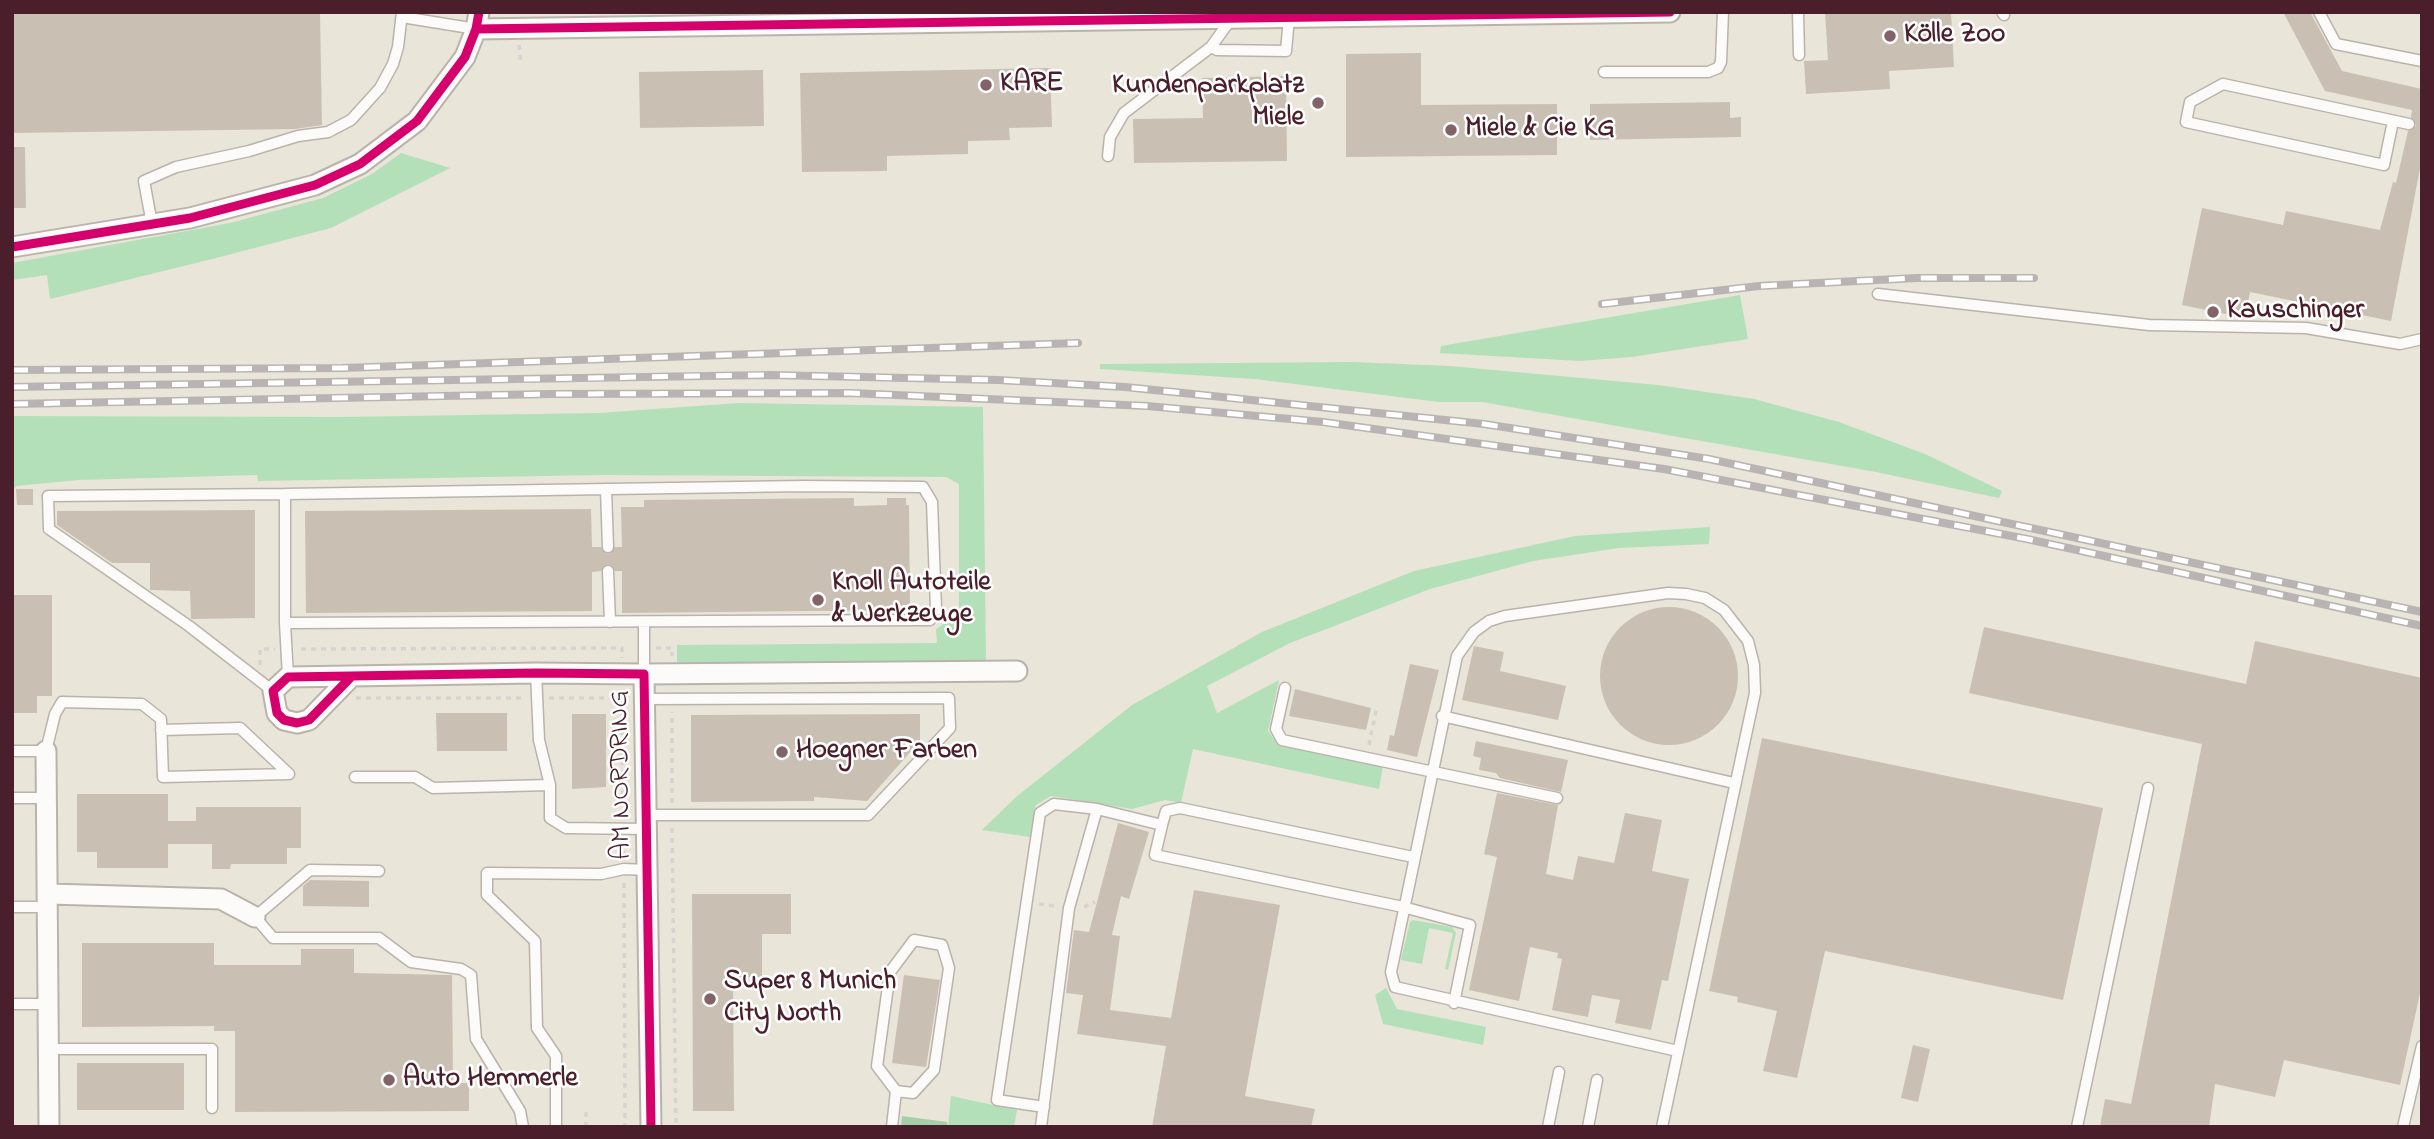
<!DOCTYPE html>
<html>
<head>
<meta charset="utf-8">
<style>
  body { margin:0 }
  #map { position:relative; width:2434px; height:1139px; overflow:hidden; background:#e9e5d8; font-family:"Indie Flower",sans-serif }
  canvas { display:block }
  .frame { position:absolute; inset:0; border:14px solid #4a1f2b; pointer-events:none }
</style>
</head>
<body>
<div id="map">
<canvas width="2434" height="1139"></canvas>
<div class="frame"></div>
</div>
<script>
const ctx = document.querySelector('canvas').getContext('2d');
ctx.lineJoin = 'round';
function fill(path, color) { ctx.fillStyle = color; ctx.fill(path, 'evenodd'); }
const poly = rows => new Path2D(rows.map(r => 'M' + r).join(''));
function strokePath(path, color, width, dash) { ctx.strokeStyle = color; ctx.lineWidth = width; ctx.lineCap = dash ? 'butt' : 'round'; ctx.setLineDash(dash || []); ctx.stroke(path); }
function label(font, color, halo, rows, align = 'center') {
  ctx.font = font + ' "Indie Flower",sans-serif'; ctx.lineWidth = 5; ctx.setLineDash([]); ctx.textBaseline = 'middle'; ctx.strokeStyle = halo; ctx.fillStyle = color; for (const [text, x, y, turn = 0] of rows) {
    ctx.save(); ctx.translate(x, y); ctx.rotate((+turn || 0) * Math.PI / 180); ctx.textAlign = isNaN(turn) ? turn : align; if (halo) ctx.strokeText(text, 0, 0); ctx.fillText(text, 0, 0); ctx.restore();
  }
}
const green = poly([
  [401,153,450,168,331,228,216,258,50,299,47,275,12,280,12,263,230,223,323,198,372,174],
  [1740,295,1748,339,1631,357,1580,361,1440,353,1441,346],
  [1353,362,1450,366,1658,385,1754,399,1839,422,1925,454,2002,491,1999,498,1876,472,1482,402,1439,402,1255,379,1100,369,1100,364],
  [739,403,983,407,986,662,677,662,677,645,937,643,936,629,945,623,959,622,959,484,946,477,603,475,258,481,257,475,79,480,16,486,12,492,12,416,341,417,599,413],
  [1710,527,1709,544,1619,548,1533,561,1430,589,1290,643,1207,686,1217,713,1279,680,1268,731,1278,744,1383,766,1379,789,1193,749,1181,803,1165,800,1132,809,1051,796,1036,805,1030,837,982,830,1016,797,1132,705,1262,632,1414,571,1575,536],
  [1413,920,1452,927,1456,933,1448,970,1445,969,1453,933,1429,928,1422,964,1401,960,1410,922],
  [1386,988,1397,1009,1486,1027,1483,1045,1383,1024,1375,995],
  [951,1096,1017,1110,1014,1127,948,1127]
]);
const forest = poly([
  [902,1116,947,1122,948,1127,901,1127]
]);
const building = poly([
  [12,12,320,12,322,125,295,129,12,133],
  [1825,12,1951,12,1954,67,1889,71,1890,89,1806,94,1804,61,1828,60],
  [2283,12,2310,12,2342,71,2422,89,2422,158,2391,321,2250,292,2245,318,2182,305,2202,208,2283,225,2286,211,2380,230,2393,182,2396,183,2408,131,2416,126,2411,117,2412,110,2325,91],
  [1421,53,1421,105,1557,104,1557,155,1346,157,1346,54],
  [1050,68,1052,127,1009,128,1010,140,968,141,968,154,887,156,887,171,802,172,800,73],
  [763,70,764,126,640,128,639,72],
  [1286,76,1287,161,1134,163,1133,119,1203,118,1202,78],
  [1730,102,1730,118,1741,117,1741,137,1590,140,1590,104],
  [12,147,25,147,26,208,12,208],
  [16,489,33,489,33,505,17,505],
  [854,498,854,506,887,505,887,498,906,498,906,505,909,505,910,610,622,613,622,571,615,571,608,564,601,571,592,572,592,611,306,613,305,511,591,509,592,547,601,547,608,554,615,547,622,547,621,507,644,507,644,500],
  [255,510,255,618,191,619,190,591,150,590,150,563,112,563,57,525,57,511],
  [12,595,52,595,52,696,37,696,37,713,12,713],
  '1600 676a69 69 0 1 1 138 0a69 69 0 1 1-138 0Z',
  [1984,627,2246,684,2255,641,2422,678,2422,984,2400,1085,2284,1060,2275,1097,2215,1084,2209,1127,2100,1127,2105,1099,2131,1104,2202,744,1969,693],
  [1474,646,1504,652,1500,671,1566,686,1558,720,1462,700],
  [1410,664,1439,670,1417,757,1387,750,1390,735,1394,736],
  [1295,689,1371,708,1366,730,1289,716],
  [436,713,507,713,507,751,437,751],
  [572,714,606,714,606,787,572,789],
  [920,714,920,741,867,801,814,797,814,801,691,802,691,715],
  [1762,738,2103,808,2063,1000,1825,951,1797,1078,1763,1071,1777,1011,1737,1002,1738,997,1709,991],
  [1476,741,1568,760,1561,792,1500,778,1496,773,1479,770,1481,758,1473,756],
  [1497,793,1558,805,1546,874,1573,880,1578,856,1614,863,1625,813,1662,820,1652,871,1689,879,1668,981,1662,980,1651,1030,1615,1023,1620,1000,1592,995,1588,1017,1552,1010,1562,959,1557,958,1558,953,1530,947,1519,1001,1469,990,1497,857,1484,854],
  [77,794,168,794,168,821,196,821,196,807,301,807,301,848,287,848,287,864,231,864,230,869,212,869,212,844,168,844,168,868,97,868,97,852,77,852],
  [1118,823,1149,832,1129,899,1121,896,1112,935,1120,936,1110,1010,1171,1018,1194,890,1280,905,1245,1096,1315,1109,1311,1127,1152,1127,1166,1046,1077,1034,1083,995,1066,993,1074,930,1089,932],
  [310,880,369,881,369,907,303,906,303,886],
  [692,894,791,894,791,934,762,934,762,977,733,977,734,1111,693,1111],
  [82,943,214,943,214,965,301,965,301,949,354,949,354,973,452,975,453,1083,469,1083,469,1111,235,1112,235,1031,214,1031,214,1026,82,1027],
  [904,975,940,980,926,1067,892,1063],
  [1913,1045,1930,1049,1918,1102,1901,1098],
  [77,1063,184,1063,184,1110,77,1110]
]);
const path = poly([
  [519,45,521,65],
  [656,648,672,648,672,656],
  [301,649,622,648,622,658],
  [260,665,260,649,275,649],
  [622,690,623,815],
  [356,698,523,698],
  [549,698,628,698],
  [1369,745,1377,706],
  [672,803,672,712],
  [672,828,676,1127],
  [623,841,624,857],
  [624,883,625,1127],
  [1039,904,1056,906],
  [1084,907,1095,902],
  [586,1112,586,1127]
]);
const lane = poly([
  [1798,12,1799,55],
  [2002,12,2004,15],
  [2319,12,2336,44,2422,61],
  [402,17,476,29],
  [1211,47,1217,50,1286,51,1289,18],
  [1604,72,1708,72,1718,68,1721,62,1723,12],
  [2393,121,2384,165,2186,122,2190,102,2223,84,2409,124],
  [1108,156,1110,137,1124,113,1211,47,1231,19],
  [152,224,144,181,176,167,249,151,298,136,328,132,351,120,380,88,393,64,398,47,402,12],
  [1878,294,2149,325,2306,328,2400,344,2422,339],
  [606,489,608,547],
  [608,571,610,622],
  [285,623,930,620,936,609,932,502,923,487,804,486,285,494,285,623,288,677],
  [644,623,644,674],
  [536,673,539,740,550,785,550,818,566,828,646,829],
  [1285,688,1276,729,1282,740,1557,798],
  [273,691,189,626,49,529,48,496,285,494],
  [645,699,949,698,950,728,868,815,646,815],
  [1442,716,1734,783],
  [12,751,46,751,55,714,62,702,142,704,161,719,163,777,289,774,240,728,161,730],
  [355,777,415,777,433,788,550,785],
  [12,798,47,798],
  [1162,825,1166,811,1180,808,1413,857],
  [379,871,310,870,255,917,273,938,379,938,411,962,461,969,471,975,476,1039,520,1111,523,1127],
  [12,907,49,907],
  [12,1004,49,1004],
  [49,1049,212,1049,212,1108],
  [1044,1107,997,1100,1040,813,1054,804,1097,809],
  [556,1127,556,1056,537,1028,535,941,487,895,487,873,601,874,624,869,647,870],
  [892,1127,896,1091,877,1066,890,972,914,940,942,945,949,968,934,1070,913,1093,896,1091],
  [1041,1127,1069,908,1097,809,1162,825,1155,855,1403,907,1470,925,1454,1003],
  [1548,1127,1559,1072],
  [1588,1127,1597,1080],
  [1662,1127,1755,693,1754,665,1748,641,1724,610,1705,598,1686,594,1668,593,1505,616,1489,621,1474,632,1457,656,1391,972,1395,987,1678,1051],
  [2077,1127,2148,788],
  [2403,1127,2422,1046]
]);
const street = poly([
  [476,29,1670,12],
  [12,247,190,218,315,185,360,164,417,121,465,57,476,29,479,12],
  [644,674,1017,671],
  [351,677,309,720,297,723,284,720,277,713,273,691,288,677,536,673,644,674,651,1127],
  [46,751,49,1127],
  [49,894,221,899,255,917]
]);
const rail = poly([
  [1602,304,1759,286,1917,278,2034,278],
  [12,370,342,368,1078,343],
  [12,387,770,375,998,380,1125,387,1484,424,1709,459,2422,612],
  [12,404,551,394,850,393,1147,406,1323,422,1664,469,2027,539,2422,626]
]);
const cycleway = poly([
  [476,29,1670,12],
  [12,247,190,218,315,185,360,164,417,121,465,57,476,29,479,12],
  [351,677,309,720,297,723,284,720,277,713,273,691,288,677,536,673,644,674,651,1127]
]);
const markers = [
  [1890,36,7,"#826468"],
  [986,85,7,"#826468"],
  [1318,103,7,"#826468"],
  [1451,130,7,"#826468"],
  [2213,312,7,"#826468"],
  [818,600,7,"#826468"],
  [782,752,7,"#826468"],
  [710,999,7,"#826468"],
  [389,1080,7,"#826468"]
];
const poiNames = [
  ["Kölle Zoo",1904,36],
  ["KARE",1000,85],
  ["Kundenparkplatz",1304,87,"right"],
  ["Miele",1304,119,"right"],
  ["Miele & Cie KG",1465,130],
  ["Kauschinger",2227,312],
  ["Knoll Autoteile",832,584],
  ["& Werkzeuge",832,616],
  ["Hoegner Farben",796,752],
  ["Super 8 Munich",724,983],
  ["City North",724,1015],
  ["Auto Hemmerle",403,1080]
];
const streetNames = [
  ["AM NORDRING",623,775,-91]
];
fill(green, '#b3e0b8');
fill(forest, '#a5ceaa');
fill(building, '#c9c0b3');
strokePath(lane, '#bab3ac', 13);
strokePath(street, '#bab3ac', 23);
strokePath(path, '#d7d3d0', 3.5, [5, 5]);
strokePath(lane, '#fcfbf9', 10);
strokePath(street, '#fcfbf9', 19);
strokePath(rail, '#b9b4b3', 8);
strokePath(rail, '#fff', 5, [16]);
strokePath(cycleway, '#d6006c', 9);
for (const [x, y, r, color] of markers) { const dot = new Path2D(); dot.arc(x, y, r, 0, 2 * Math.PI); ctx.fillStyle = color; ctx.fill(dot); strokePath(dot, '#fff', 2.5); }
label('bold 28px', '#4a1f2b', '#fff', poiNames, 'left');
label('28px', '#4a1f2b', '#fff', streetNames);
</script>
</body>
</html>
